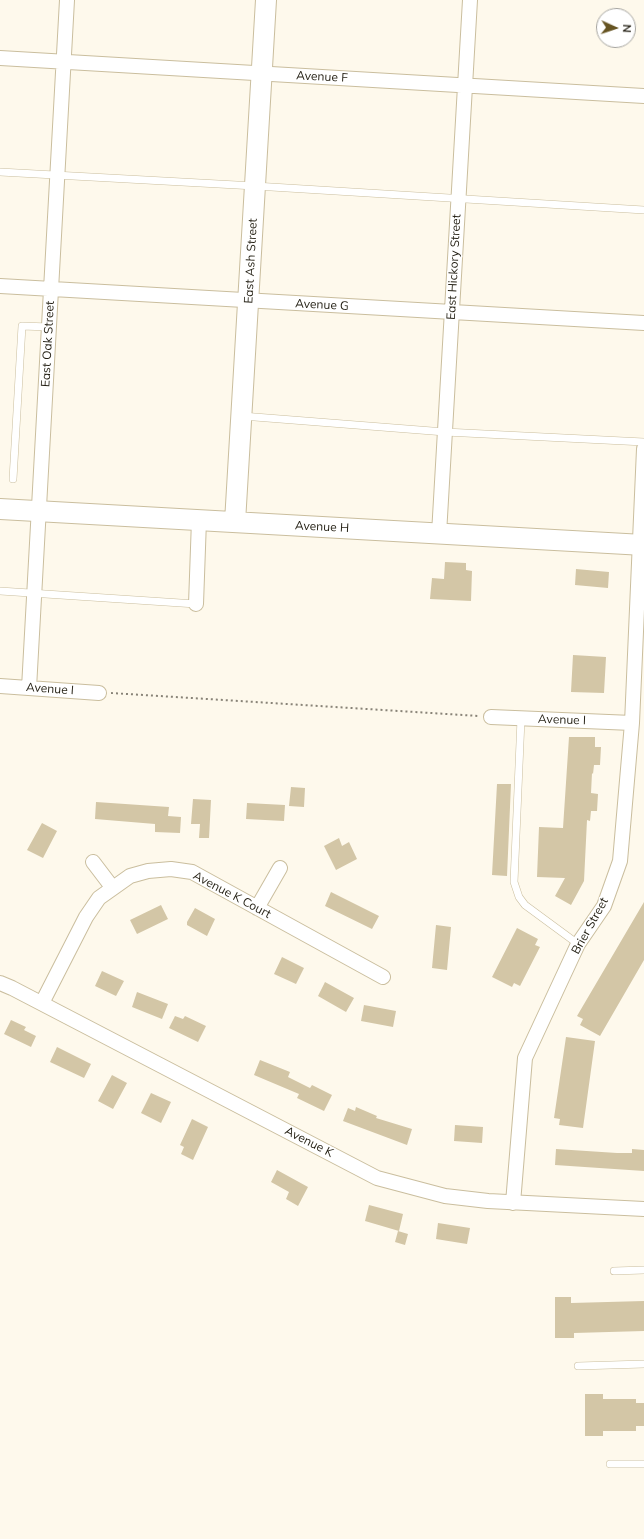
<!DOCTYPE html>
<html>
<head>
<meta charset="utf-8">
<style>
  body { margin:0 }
  #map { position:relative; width:644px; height:1539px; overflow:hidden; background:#fef9ec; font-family:Mulish,sans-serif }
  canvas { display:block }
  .north { position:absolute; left:596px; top:8px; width:40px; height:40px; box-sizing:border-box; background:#fff; border:1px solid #a6a5a0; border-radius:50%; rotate:93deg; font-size:11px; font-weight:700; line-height:16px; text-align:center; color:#211d11 }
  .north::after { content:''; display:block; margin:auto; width:14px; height:18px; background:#665422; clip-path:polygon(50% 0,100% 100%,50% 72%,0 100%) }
</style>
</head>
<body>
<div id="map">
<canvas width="644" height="1539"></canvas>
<div class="north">N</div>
</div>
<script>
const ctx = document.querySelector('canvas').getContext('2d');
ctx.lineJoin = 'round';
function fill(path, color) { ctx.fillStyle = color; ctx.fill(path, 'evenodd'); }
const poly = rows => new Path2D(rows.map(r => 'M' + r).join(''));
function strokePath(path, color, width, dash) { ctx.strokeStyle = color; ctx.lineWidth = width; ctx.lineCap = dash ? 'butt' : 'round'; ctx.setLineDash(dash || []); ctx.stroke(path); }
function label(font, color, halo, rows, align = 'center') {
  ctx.font = font + ' Mulish,sans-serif'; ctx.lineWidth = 3; ctx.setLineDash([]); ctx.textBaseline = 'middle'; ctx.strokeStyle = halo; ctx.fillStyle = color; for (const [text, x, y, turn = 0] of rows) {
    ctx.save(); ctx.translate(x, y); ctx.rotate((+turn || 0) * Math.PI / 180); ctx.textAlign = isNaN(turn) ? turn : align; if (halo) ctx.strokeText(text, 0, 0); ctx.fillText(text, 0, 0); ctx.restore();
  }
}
const building = poly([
  [445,562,466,563,466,570,472,571,471,601,430,599,432,578,444,579],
  [576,569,609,572,608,588,575,585],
  [573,655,606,657,604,693,571,692],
  [569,737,595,737,595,747,601,747,600,765,594,765,593,774,592,773,591,793,598,794,597,811,591,811,590,821,587,820,584,881,571,905,555,896,565,878,537,877,539,827,563,828],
  [497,784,511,784,507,876,492,875],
  [291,787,305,788,304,807,289,806],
  [193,799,211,800,209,838,199,838,200,824,191,824],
  [96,802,169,807,168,816,181,817,180,833,155,832,155,824,95,819],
  [247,803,285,805,284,821,246,819],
  [42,823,57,831,43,858,27,850],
  [339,838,342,846,349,842,357,859,336,870,324,846],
  [331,892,379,916,372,929,325,906],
  [644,902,644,960,600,1036,580,1025,583,1019,577,1016],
  [161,905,168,919,137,934,130,920],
  [195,908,215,919,207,936,187,925,187,922],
  [436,925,451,927,447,970,432,968],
  [517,928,538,939,535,945,540,947,520,986,514,983,512,987,492,977],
  [282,957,304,968,296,984,274,974],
  [102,971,124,981,116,996,95,986],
  [325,982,354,998,346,1012,318,996],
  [137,992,168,1004,162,1019,132,1007],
  [364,1005,396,1011,393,1027,361,1021],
  [175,1016,183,1019,185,1016,206,1026,198,1042,169,1028],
  [11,1020,26,1027,24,1030,36,1036,31,1047,4,1034],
  [566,1037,595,1041,583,1128,559,1125,560,1119,554,1118],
  [57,1047,91,1064,84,1078,50,1062],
  [260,1060,290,1072,288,1077,310,1088,312,1085,332,1095,324,1111,297,1098,299,1094,254,1075],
  [112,1075,127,1083,113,1109,98,1101],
  [151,1093,171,1102,161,1123,141,1113],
  [356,1107,377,1116,376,1118,412,1129,407,1145,343,1121,348,1108,355,1111],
  [192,1119,208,1127,193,1160,181,1154,184,1147,180,1145],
  [455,1125,483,1127,482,1143,454,1141],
  [556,1149,617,1153,632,1153,632,1149,644,1150,644,1171,555,1165],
  [277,1170,308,1187,298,1206,286,1199,289,1192,271,1182],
  [369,1205,403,1214,399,1231,365,1221],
  [438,1223,470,1228,467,1244,436,1239],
  [398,1231,408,1234,405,1245,395,1242],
  [555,1297,571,1297,571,1303,644,1301,644,1331,574,1333,574,1338,555,1338],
  [585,1394,603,1394,603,1399,636,1399,636,1403,644,1403,644,1426,636,1426,636,1431,603,1431,603,1436,585,1436]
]);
const path = poly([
  [111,693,479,716]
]);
const lane = poly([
  [0,172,255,186,644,210],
  [242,416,445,432,644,442],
  [13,479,22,326,49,327],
  [0,591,196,604],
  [521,719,514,882,519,897,525,905,578,944],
  [614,1271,644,1270],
  [578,1366,644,1364],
  [610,1464,644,1464]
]);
const street = poly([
  [0,58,644,96],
  [0,286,644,323],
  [439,534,470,0],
  [196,604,199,520],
  [0,686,99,693],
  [29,688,67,0],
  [491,717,632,723],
  [93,862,112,887],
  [257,908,280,868],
  [0,983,12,988,377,1178,445,1196,488,1201,644,1209],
  [42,1003,86,917,99,898,130,876,148,871,171,869,192,872,383,977],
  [513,1203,525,1058,578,944,604,906,620,861,632,723,644,449]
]);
const secondary = poly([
  [0,509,644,545],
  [235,522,266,0]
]);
const streetNames = [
  ["Avenue F",322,77,3],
  ["East Ash Street",251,261,-87],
  ["East Hickory Street",454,267,-87],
  ["Avenue G",322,305,3],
  ["East Oak Street",48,344,-87],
  ["Avenue H",322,527,3],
  ["Avenue I",50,689,4],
  ["Avenue I",562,720,2],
  ["Avenue K Court",232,895,28],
  ["Brier Street",590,926,-61],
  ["Avenue K",309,1142,27]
];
fill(building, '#d3c6a6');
strokePath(lane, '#cabe9e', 8);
strokePath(street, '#cabe9e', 16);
strokePath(secondary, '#cabe9e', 22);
strokePath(path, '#888377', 2, [2, 3]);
strokePath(lane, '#fff', 7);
strokePath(street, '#fff', 14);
strokePath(secondary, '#fff', 20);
label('12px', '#211d11', '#fff', streetNames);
</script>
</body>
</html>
